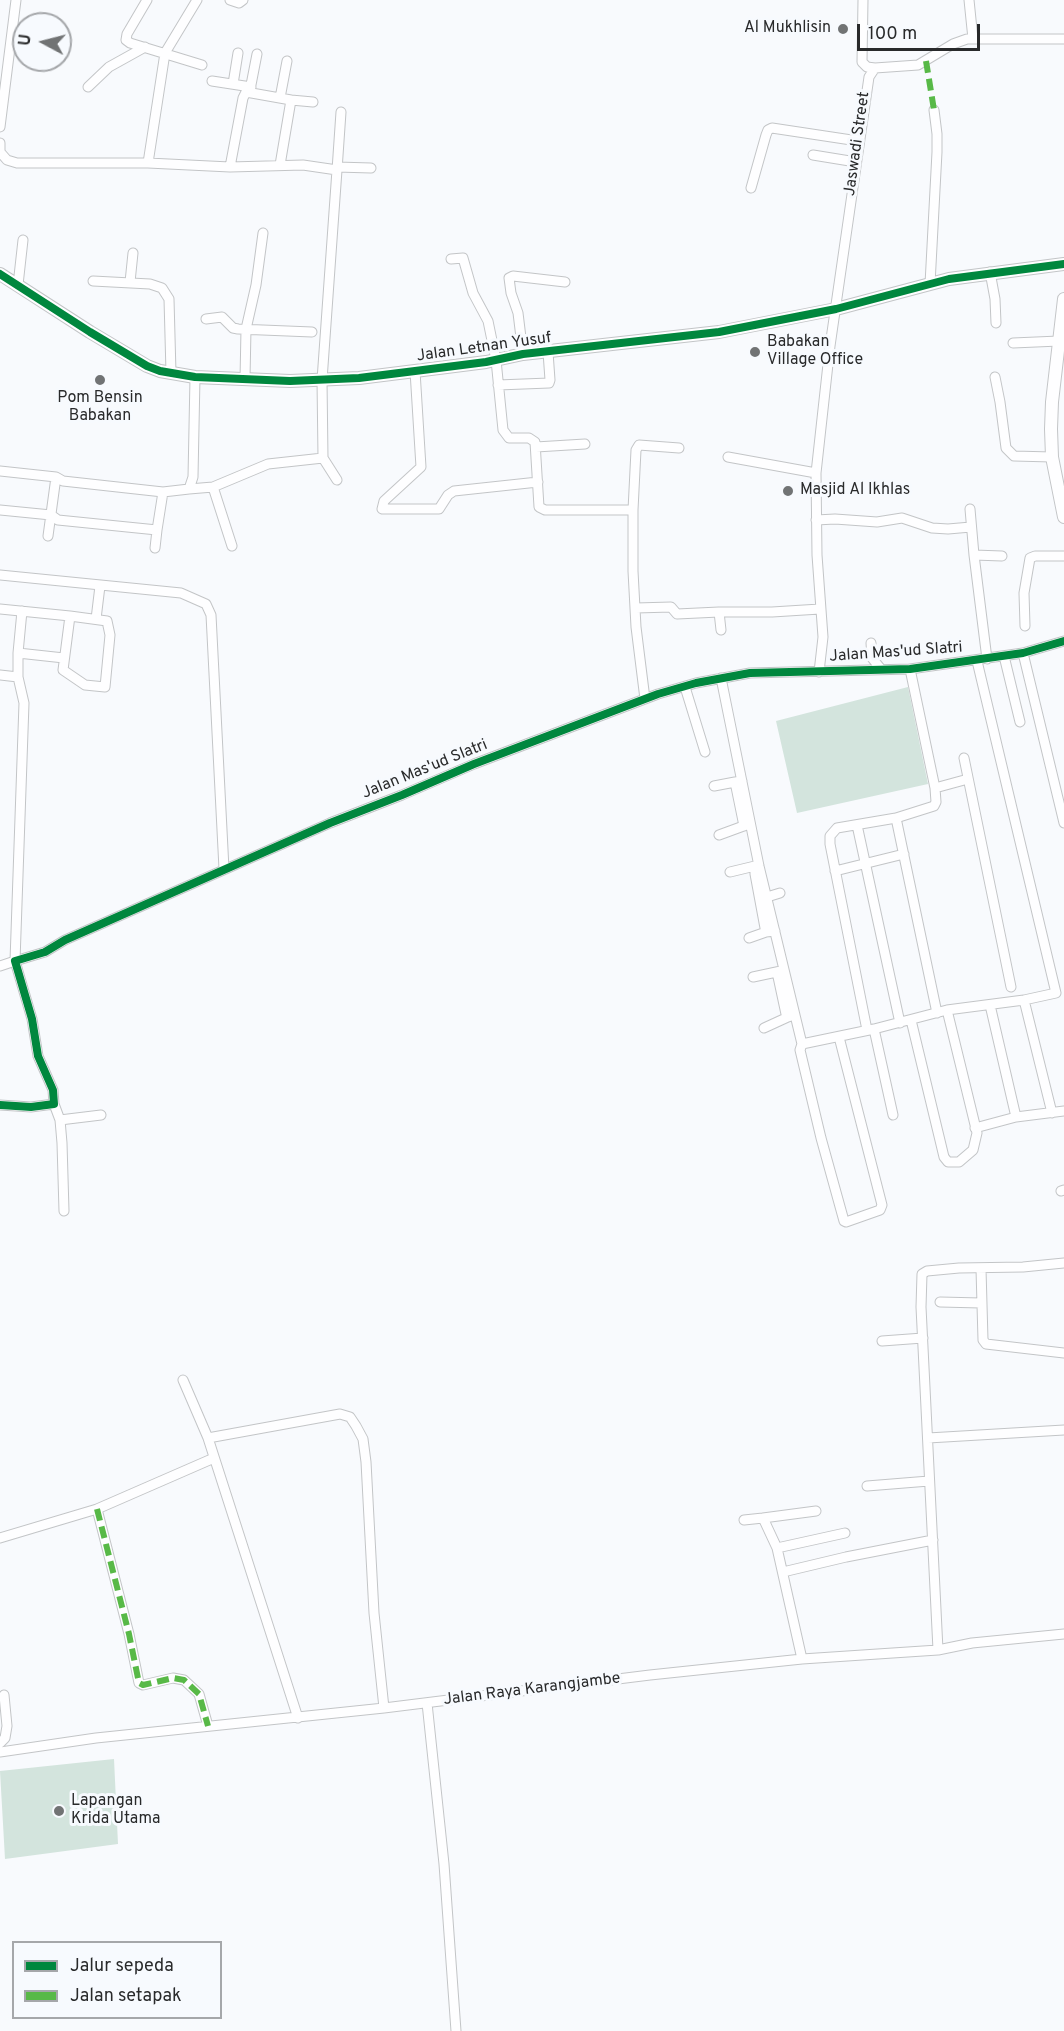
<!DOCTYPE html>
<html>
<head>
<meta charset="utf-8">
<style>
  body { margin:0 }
  #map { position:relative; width:1064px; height:2031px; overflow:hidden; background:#f8fafd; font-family:Overpass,sans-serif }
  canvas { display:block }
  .legend { position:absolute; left:12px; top:1941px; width:210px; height:78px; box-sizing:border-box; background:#f7fafe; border:2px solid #a5a7aa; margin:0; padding:8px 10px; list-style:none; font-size:18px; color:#292a2b }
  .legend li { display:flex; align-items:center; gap:12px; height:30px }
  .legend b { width:30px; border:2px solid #a5a7aa }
  .north { position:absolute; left:12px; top:12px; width:60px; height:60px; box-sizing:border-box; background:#f7fafe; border:2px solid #a5a7aa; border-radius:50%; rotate:277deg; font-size:16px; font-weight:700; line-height:24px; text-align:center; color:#292a2b }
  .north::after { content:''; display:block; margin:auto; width:21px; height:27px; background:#717374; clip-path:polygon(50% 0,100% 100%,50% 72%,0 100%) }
  .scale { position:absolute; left:857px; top:24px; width:123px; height:27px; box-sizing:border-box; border:3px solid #292a2b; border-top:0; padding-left:8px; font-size:18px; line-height:21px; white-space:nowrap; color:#292a2b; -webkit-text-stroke:4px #f7fafe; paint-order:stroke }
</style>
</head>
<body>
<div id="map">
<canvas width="1064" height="2031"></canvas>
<ul class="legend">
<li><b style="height:8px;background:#00873e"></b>Jalur sepeda</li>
<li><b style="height:8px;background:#58b947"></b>Jalan setapak</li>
</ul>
<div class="north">U</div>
<div class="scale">100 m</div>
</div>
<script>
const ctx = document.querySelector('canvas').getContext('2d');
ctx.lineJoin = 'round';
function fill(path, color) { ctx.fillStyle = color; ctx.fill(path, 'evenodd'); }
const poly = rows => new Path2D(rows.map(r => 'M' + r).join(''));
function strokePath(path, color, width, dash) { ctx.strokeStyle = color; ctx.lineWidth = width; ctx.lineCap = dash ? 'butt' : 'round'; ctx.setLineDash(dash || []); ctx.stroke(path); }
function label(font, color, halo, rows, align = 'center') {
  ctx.font = font + ' Overpass,sans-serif'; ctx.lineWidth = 6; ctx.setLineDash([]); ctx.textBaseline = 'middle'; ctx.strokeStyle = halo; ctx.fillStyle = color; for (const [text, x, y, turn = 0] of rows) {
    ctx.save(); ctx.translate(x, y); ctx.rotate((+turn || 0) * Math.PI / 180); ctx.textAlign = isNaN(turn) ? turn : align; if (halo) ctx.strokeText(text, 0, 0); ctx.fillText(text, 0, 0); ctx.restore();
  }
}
const green = poly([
  [908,687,928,784,797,813,776,721],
  [114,1759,118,1844,5,1859,0,1771]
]);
const minor = poly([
  [147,0,127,34,126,40,130,43,202,65],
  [230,0,239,3,243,0],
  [863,0,862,62,867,67,875,68],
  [969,0,973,39],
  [212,81,251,87],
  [233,84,238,53],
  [88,87,109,67,145,47],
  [250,90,257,54],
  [280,98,287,61],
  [291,100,313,102],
  [0,127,16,0],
  [0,143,0,152,7,160,17,163,148,163,230,167,303,165,337,170,322,380,323,458],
  [813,155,856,162],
  [148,163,165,53,197,0],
  [230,167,243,98,246,92,291,100,280,165],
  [337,167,371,168],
  [337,170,341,112],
  [751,188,766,135,768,130,772,128,858,141],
  [451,259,463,258,473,293,488,321,496,360,503,430,509,438,529,438,535,442,539,507,545,510,633,510,633,571,636,627,645,699],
  [990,272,995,299,996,323],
  [93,281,150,284,162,288,169,299,171,373],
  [130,282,133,253],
  [930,284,937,152,937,134,934,110],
  [18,285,23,240],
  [206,319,222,317,233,328,238,329,312,332],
  [1013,343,1059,341],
  [523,354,518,313,511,293,509,278,513,276,565,282],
  [415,371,421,467,384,501,382,509,439,509,448,495,454,491,538,482],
  [995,377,1000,402,1006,448,1014,456,1052,457],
  [245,379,246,329,256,285,263,233],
  [498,385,549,383,550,380,548,352],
  [536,447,585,444],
  [728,457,816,473],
  [0,471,56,477,63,481,163,492,189,489,193,477,195,377],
  [213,487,232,546],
  [189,489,213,487,268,464,323,458,337,480],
  [970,509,974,555],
  [0,510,51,515,58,520,157,530,163,492],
  [633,510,636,450,639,445,679,448],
  [816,520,835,519,877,522,902,518,932,528,948,529,971,527],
  [48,536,56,477],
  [155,548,157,530],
  [0,575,181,593,206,604,211,615,224,869],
  [636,608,671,607,677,614,719,612,721,630],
  [0,609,70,616,107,621,110,635,105,687,85,685,63,670,70,616],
  [719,612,772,612,820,609],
  [96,619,100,586],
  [1025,626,1024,593,1030,558,1035,556,1064,556],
  [871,643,872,658,881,669],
  [18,653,64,658],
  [1023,653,1064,823],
  [1004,656,1020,722],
  [987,659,974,555,1002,556],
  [819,672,823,637,817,555,816,473,830,346,869,77,875,68,918,65,953,44,967,39,1064,39],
  [0,675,18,677],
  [721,678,759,866,802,1044],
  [685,687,705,752],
  [964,758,1011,987],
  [742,781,735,782,744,826],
  [714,786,735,782],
  [935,788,968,779],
  [896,818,937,1013],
  [857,825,900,1023],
  [719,835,749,824],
  [758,866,755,866,755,874,765,928,766,932,775,931],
  [835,871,904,854],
  [730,872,755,866],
  [767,897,780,893],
  [749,938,766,932],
  [0,966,15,961,24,703,18,677,18,653,22,611],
  [777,972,786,1014,788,1017,794,1015],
  [753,977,781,971],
  [1024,1000,1052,1113],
  [990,1005,1016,1117],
  [911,1020,944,1157,948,1162,959,1162,973,1150,977,1133,947,1010],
  [764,1028,788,1017],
  [874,1029,893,1115],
  [867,1030,830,844,830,836,837,828,896,818,934,806,936,802,935,788,910,669],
  [839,1037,882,1205,880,1210,846,1222,844,1221,821,1138,800,1050,802,1044,874,1029,947,1010,1024,1000,1056,993,977,661],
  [54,1104,60,1120,62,1143,64,1211],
  [0,1105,31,1107,54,1104,53,1090,38,1056,32,1019,15,961,45,952,65,940,330,823,402,795,474,764,658,694,696,683,750,673,910,669,1023,653,1064,641],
  [60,1120,101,1115],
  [975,1128,1016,1117,1064,1111],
  [1061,1191,1064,1190],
  [981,1269,983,1340,986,1344,1064,1353],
  [940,1302,981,1303],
  [882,1341,923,1338],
  [183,1380,208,1438,298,1718],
  [208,1438,340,1414,350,1417,356,1426,363,1439,366,1462,374,1613,384,1708],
  [928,1438,1064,1430],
  [867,1486,929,1481],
  [97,1509,129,1634,139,1683,143,1685,173,1678,184,1680,199,1694,208,1726],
  [744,1520,763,1518],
  [0,1538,97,1509,214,1458],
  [777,1548,763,1518,816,1511],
  [783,1572,846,1557,933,1540],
  [938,1650,921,1307,922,1274,927,1271,959,1268,1023,1267,1064,1263],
  [802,1659,777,1548,845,1533],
  [427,1703,444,1864,456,2031],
  [0,1743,5,1738,7,1726,4,1695],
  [0,1752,96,1738,384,1708,650,1675,802,1659,938,1650,972,1643,1064,1634]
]);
const tertiary = poly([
  [0,274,90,332,147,366,160,371,195,377,290,381,359,378,415,371,486,362,523,354,719,332,836,309,949,279,1064,264],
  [1064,299,1052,402,1051,429,1052,457,1064,517]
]);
const quiet = poly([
  [926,61,934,110],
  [97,1509,129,1634,139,1683,143,1685,173,1678,184,1680,199,1694,208,1726]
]);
const cycleway = poly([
  [0,274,90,332,147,366,160,371,195,377,290,381,359,378,415,371,486,362,523,354,719,332,836,309,949,279,1064,264],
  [0,1105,31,1107,54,1104,53,1090,38,1056,32,1019,15,961,45,952,65,940,330,823,402,795,474,764,658,694,696,683,750,673,910,669,1023,653,1064,641]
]);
const markers = [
  [843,29,6,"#717374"],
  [755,352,6,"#717374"],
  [100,380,6,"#717374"],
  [788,491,6,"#717374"],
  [59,1811,6,"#717374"]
];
const poiNames = [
  ["Al Mukhlisin",831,29,"right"],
  ["Babakan",767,343],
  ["Village Office",767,361],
  ["Pom Bensin",100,399,"center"],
  ["Babakan",100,417,"center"],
  ["Masjid Al Ikhlas",800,491],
  ["Lapangan",71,1802],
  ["Krida Utama",71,1820]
];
const streetNames = [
  ["Jaswadi Street",858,144,-82],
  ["Jalan Letnan Yusuf",484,348,-8],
  ["Jalan Mas'ud Slatri",896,653,-4],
  ["Jalan Mas'ud Slatri",425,770,-22],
  ["Jalan Raya Karangjambe",532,1690,-7]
];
fill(green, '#d3e4dd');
strokePath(minor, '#c3c5c7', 11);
strokePath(tertiary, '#c3c5c7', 14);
strokePath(minor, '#fefeff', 9);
strokePath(tertiary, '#fefeff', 12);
strokePath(quiet, '#58b947', 6, [12, 6]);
strokePath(cycleway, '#00873e', 8);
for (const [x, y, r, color] of markers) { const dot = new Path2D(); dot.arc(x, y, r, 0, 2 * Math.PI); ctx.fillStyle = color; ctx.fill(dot); strokePath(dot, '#f7fafe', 2); }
label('16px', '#292a2b', '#f7fafe', poiNames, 'left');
label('16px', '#292a2b', '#f7fafe', streetNames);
</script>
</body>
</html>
